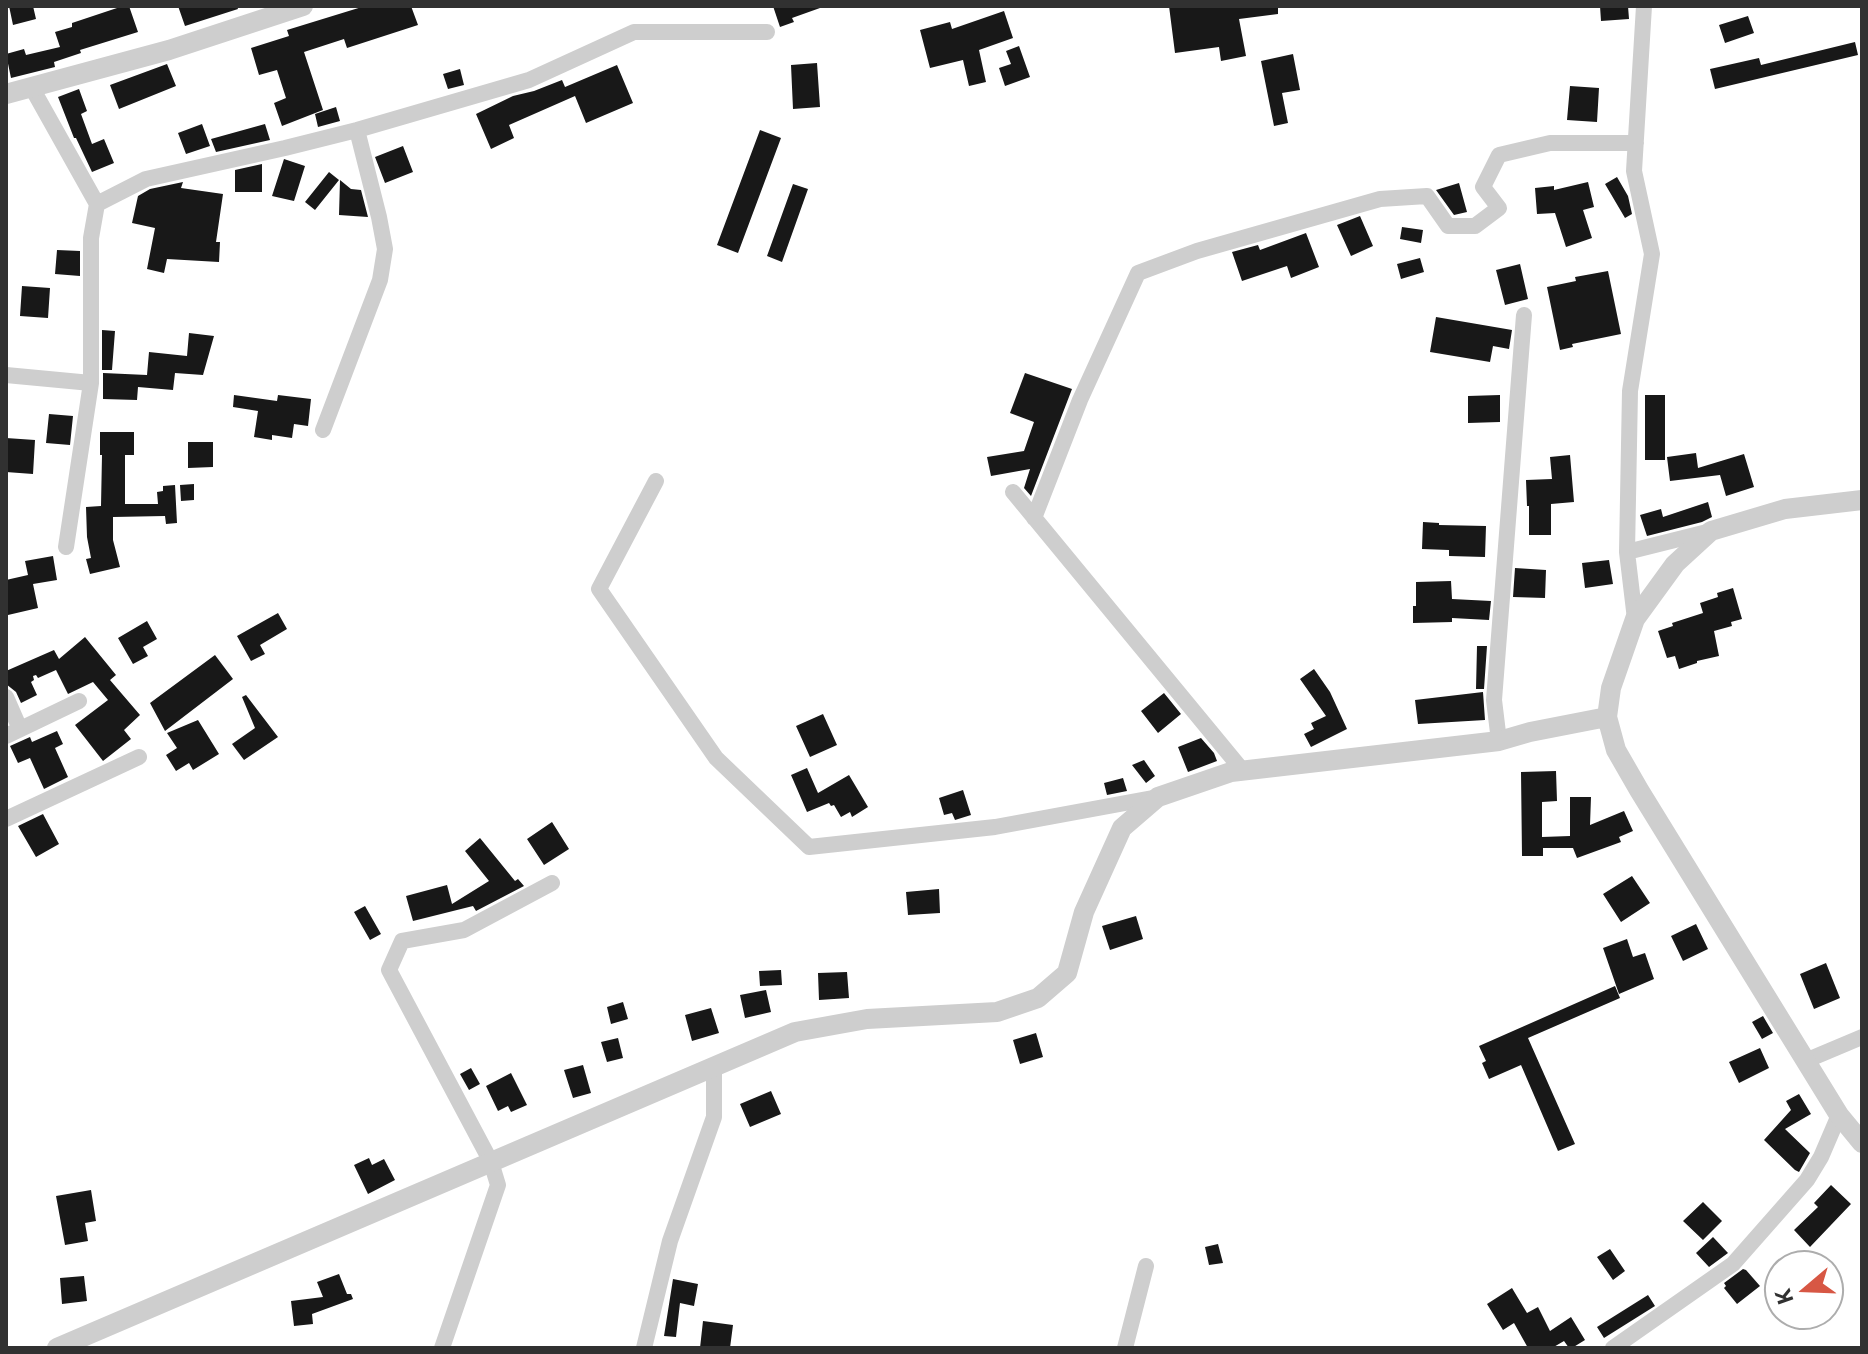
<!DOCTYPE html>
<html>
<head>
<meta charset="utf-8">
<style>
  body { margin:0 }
  #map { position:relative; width:1868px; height:1354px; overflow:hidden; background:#fff; font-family:"Noto Sans",sans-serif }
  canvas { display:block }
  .frame { position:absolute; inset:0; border:8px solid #313131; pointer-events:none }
  .north { position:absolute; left:1764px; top:1250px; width:80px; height:80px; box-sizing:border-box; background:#fff; border:2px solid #adadad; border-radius:50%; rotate:251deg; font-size:22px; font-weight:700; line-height:32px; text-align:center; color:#313131 }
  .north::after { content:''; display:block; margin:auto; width:28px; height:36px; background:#d75744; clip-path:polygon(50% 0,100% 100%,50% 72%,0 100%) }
</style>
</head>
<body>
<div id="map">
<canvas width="1868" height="1354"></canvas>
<div class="frame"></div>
<div class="north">K</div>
</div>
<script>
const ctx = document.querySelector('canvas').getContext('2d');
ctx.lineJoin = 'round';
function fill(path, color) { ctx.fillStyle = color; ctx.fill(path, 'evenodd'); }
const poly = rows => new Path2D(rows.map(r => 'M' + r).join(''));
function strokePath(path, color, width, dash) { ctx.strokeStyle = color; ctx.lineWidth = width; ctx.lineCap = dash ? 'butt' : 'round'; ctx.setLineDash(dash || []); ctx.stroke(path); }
const building = poly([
  [9,6,33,6,36,19,13,25],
  [123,6,129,6,138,32,80,50,81,53,54,62,55,67,11,78,6,54,24,49,26,55,60,47,55,32,72,27,72,23],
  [178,6,237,6,238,9,185,26],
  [365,6,411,6,418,25,347,48,344,39,304,52,323,110,282,126,274,103,286,98,277,70,259,75,251,48,289,36,287,30],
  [773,6,820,6,820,8,792,18,794,22,780,27],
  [1169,6,1278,6,1278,14,1239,19,1246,56,1221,61,1219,47,1175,53],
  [1600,6,1628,6,1629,19,1601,21],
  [1004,11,1013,38,979,50,986,82,969,86,963,60,930,68,920,30,950,22,952,29],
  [1748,16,1754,33,1725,43,1719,25],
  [1855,42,1858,55,1715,89,1710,69,1759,58,1761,65],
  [1019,46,1030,77,1005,86,999,68,1011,64,1006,51],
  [1293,54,1300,90,1282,93,1288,123,1274,126,1261,61],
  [817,63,820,107,793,109,791,65],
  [167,64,176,86,119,109,110,85],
  [617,65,633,103,586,123,575,96,509,125,514,138,491,149,476,114,513,96,534,91,562,80,565,87],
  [460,69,464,85,448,89,443,74],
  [1570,86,1599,88,1597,122,1567,120],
  [79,89,87,111,81,114,92,144,104,139,114,163,92,172,76,138,74,138,58,97],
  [336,107,340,121,318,127,315,114],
  [202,124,210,146,186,154,178,133],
  [265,124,270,140,216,152,211,139],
  [760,130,781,138,738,253,717,245],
  [403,146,413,172,385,183,375,157],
  [284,159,305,166,294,201,272,196],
  [262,164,262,192,235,192,235,170],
  [329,172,339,180,315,210,305,202],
  [1617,177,1628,196,1632,214,1625,218,1605,184],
  [340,180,351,189,361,190,368,217,339,215],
  [183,182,181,188,223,194,216,242,220,242,219,262,167,259,164,273,147,269,155,228,132,223,138,196,150,189],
  [1588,182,1594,207,1583,210,1592,238,1566,247,1555,213,1537,214,1535,188,1554,186,1554,190],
  [1459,183,1467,212,1454,215,1436,190],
  [793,184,808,189,782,262,767,256],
  [1360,216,1373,246,1351,256,1337,225],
  [1402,227,1423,230,1421,243,1400,239],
  [1306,233,1319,267,1291,278,1287,266,1242,281,1232,252,1258,245,1260,250],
  [57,250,80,251,80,276,55,274],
  [1420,258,1424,272,1401,279,1397,264],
  [1520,264,1528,299,1505,305,1496,270],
  [1608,271,1621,334,1572,344,1573,347,1560,350,1547,287,1576,281,1575,277],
  [22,286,50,288,48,318,20,316],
  [1436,317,1512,330,1509,349,1493,346,1490,362,1430,352],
  [102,330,115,331,112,370,102,370],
  [189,333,214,336,203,375,175,373,173,390,138,387,137,400,103,399,103,373,147,375,149,352,187,356],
  [1025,373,1072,389,1031,496,1024,488,1030,469,991,476,987,457,1024,451,1034,422,1010,413],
  [234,395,277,401,278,395,311,399,308,426,294,424,292,438,272,435,272,440,254,437,258,411,233,407],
  [1500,395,1500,422,1468,423,1468,396],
  [1645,395,1665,395,1665,460,1645,460],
  [49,414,73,416,70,445,46,443],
  [100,432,134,432,134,455,125,455,125,504,158,504,157,492,163,491,163,486,175,485,177,523,166,524,165,516,113,517,113,540,120,567,90,574,86,559,91,558,87,537,86,507,101,506,102,455,100,455],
  [6,438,35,440,33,474,6,472],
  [188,442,213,442,213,467,188,468],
  [1696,453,1698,468,1744,454,1754,487,1726,496,1720,475,1670,481,1667,457],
  [1570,455,1574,502,1551,504,1551,535,1529,535,1529,506,1527,506,1526,480,1552,479,1550,457],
  [194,484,194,500,181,501,180,485],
  [1708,502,1712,517,1702,522,1647,536,1640,515,1661,509,1663,517],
  [1423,522,1439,523,1439,525,1486,526,1485,557,1449,556,1449,550,1422,549],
  [53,556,57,580,33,584,38,608,8,615,6,580,28,575,25,561],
  [1609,560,1613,584,1585,588,1582,563],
  [1515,568,1546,570,1545,598,1513,597],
  [1451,581,1452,599,1491,601,1489,620,1452,618,1452,622,1413,623,1413,606,1416,606,1416,582],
  [1733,588,1742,619,1731,622,1732,626,1714,631,1719,656,1697,661,1697,663,1679,669,1675,656,1667,658,1658,631,1673,626,1672,623,1703,613,1700,603,1718,597,1717,593],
  [278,613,287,629,260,645,265,654,251,661,237,636],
  [147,621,157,639,143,647,148,656,133,664,118,638],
  [85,637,116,675,110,680,140,715,124,730,131,739,103,761,75,725,108,700,93,682,68,694,56,670,38,678,36,675,33,676,34,680,31,682,37,695,21,703,16,692,6,684,6,671,54,650,59,659],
  [1477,646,1487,646,1484,689,1476,689],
  [215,655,233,679,165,731,150,703],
  [1314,669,1330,692,1347,729,1311,747,1304,734,1314,729,1311,723,1326,716,1300,679],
  [1483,692,1485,720,1418,724,1415,700],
  [1164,693,1181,714,1158,733,1141,711],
  [246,695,278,737,244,760,232,744,255,728,242,697],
  [823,714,837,745,810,757,796,726],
  [198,720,219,754,193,770,189,763,176,771,166,755,177,748,167,733],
  [57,731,63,744,55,748,68,777,44,789,30,758,18,763,10,746,30,737,32,742],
  [1201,738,1214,753,1217,761,1188,772,1178,747],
  [1144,760,1155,776,1146,783,1132,765],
  [807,768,818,793,849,775,868,807,852,817,850,812,841,817,834,805,831,806,829,803,807,812,791,775],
  [1556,771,1557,801,1542,802,1542,837,1570,836,1570,797,1591,797,1590,825,1624,811,1633,831,1619,837,1621,842,1577,858,1573,848,1543,848,1543,856,1522,856,1521,772],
  [1123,778,1127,791,1107,795,1104,783],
  [963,790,971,815,955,820,952,813,944,815,939,798],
  [43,814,59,844,36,857,18,826],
  [552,822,569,849,544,865,527,839],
  [480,838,515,881,518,879,524,886,476,911,473,906,413,921,406,896,447,885,452,904,489,881,465,851],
  [1632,876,1650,903,1621,922,1603,894],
  [939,889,940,913,908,915,906,892],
  [365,906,381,934,370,940,354,912],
  [1136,916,1143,939,1110,950,1102,926],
  [1696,924,1708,949,1683,961,1671,936],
  [1627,939,1633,957,1645,953,1654,979,1619,994,1603,948],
  [1826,963,1840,998,1814,1009,1800,974],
  [781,970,782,985,760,986,759,971],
  [847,972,849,998,819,1000,818,973],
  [1615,986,1620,998,1528,1038,1575,1144,1558,1151,1521,1065,1489,1079,1482,1063,1486,1061,1479,1046],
  [766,990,771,1012,745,1018,740,995],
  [623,1002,628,1019,611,1024,607,1007],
  [711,1008,719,1033,692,1041,685,1015],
  [1763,1016,1773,1033,1762,1039,1752,1022],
  [1036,1033,1043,1057,1020,1064,1013,1040],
  [618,1038,623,1058,607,1062,601,1042],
  [1760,1048,1769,1068,1739,1083,1729,1062],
  [583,1065,591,1093,573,1098,564,1070],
  [471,1068,480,1084,469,1090,460,1074],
  [511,1073,527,1105,511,1112,508,1106,498,1111,486,1086],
  [771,1091,781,1114,750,1127,740,1104],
  [1799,1094,1811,1114,1785,1129,1810,1153,1799,1172,1795,1170,1764,1140,1791,1110,1786,1101],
  [369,1158,372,1165,384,1159,395,1180,368,1194,354,1165],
  [1831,1185,1851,1204,1810,1247,1794,1230,1818,1207,1814,1203],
  [91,1190,96,1221,85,1223,88,1241,65,1245,56,1196],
  [1703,1202,1722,1221,1703,1240,1683,1221],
  [1713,1237,1728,1253,1709,1267,1696,1253],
  [1218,1244,1223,1263,1209,1265,1205,1247],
  [1610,1249,1625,1271,1613,1280,1597,1257],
  [1743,1269,1746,1270,1760,1286,1737,1304,1724,1288,1726,1286,1724,1283],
  [339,1274,347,1294,351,1294,353,1299,312,1314,313,1324,294,1326,291,1301,323,1297,317,1282],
  [84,1276,87,1301,62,1304,60,1278],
  [673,1279,698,1284,694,1306,680,1303,676,1337,664,1336],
  [1512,1288,1527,1313,1538,1307,1550,1331,1571,1317,1585,1340,1572,1348,1569,1348,1564,1341,1552,1348,1528,1348,1514,1323,1503,1330,1487,1304],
  [1648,1295,1655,1306,1604,1338,1597,1327],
  [703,1321,733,1325,730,1348,700,1348]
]);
const minor = poly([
  [32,88,97,204,91,238,91,383,66,547],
  [97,204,146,179,285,148,357,130,529,80,634,32,767,32],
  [6,375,91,383],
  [323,430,380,280,385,249,379,217,357,130],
  [656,481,599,589,716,758,809,847,995,827,1158,797],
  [1013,492,1243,771],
  [1034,518,1080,400,1138,273,1197,251,1380,199,1427,196,1448,226,1475,226,1499,208,1483,187,1499,155,1550,143,1636,143],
  [1627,552,1711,531],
  [1635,619,1627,552,1630,391,1652,254,1634,171,1644,6],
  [6,697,20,729],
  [6,736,79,701],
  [1499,741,1494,700,1524,315],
  [6,819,139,757],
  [1805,1061,1862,1037],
  [442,1348,498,1185,491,1162,389,970,402,941,464,930,552,883],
  [644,1348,670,1241,714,1117,714,1067],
  [1125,1348,1146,1266],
  [1613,1348,1733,1264,1807,1180,1821,1157,1839,1115]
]);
const tertiary = poly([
  [6,94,169,50,303,6],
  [1607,717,1616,750,1639,790,1839,1115,1862,1143],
  [57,1348,795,1032,867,1019,997,1012,1038,998,1067,973,1084,912,1122,828,1158,797,1231,772,1499,741,1530,732,1607,717,1611,688,1635,619,1675,564,1711,531,1785,509,1862,500]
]);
fill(building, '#181818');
strokePath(minor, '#cecece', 16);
strokePath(tertiary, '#cecece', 20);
</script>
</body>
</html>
